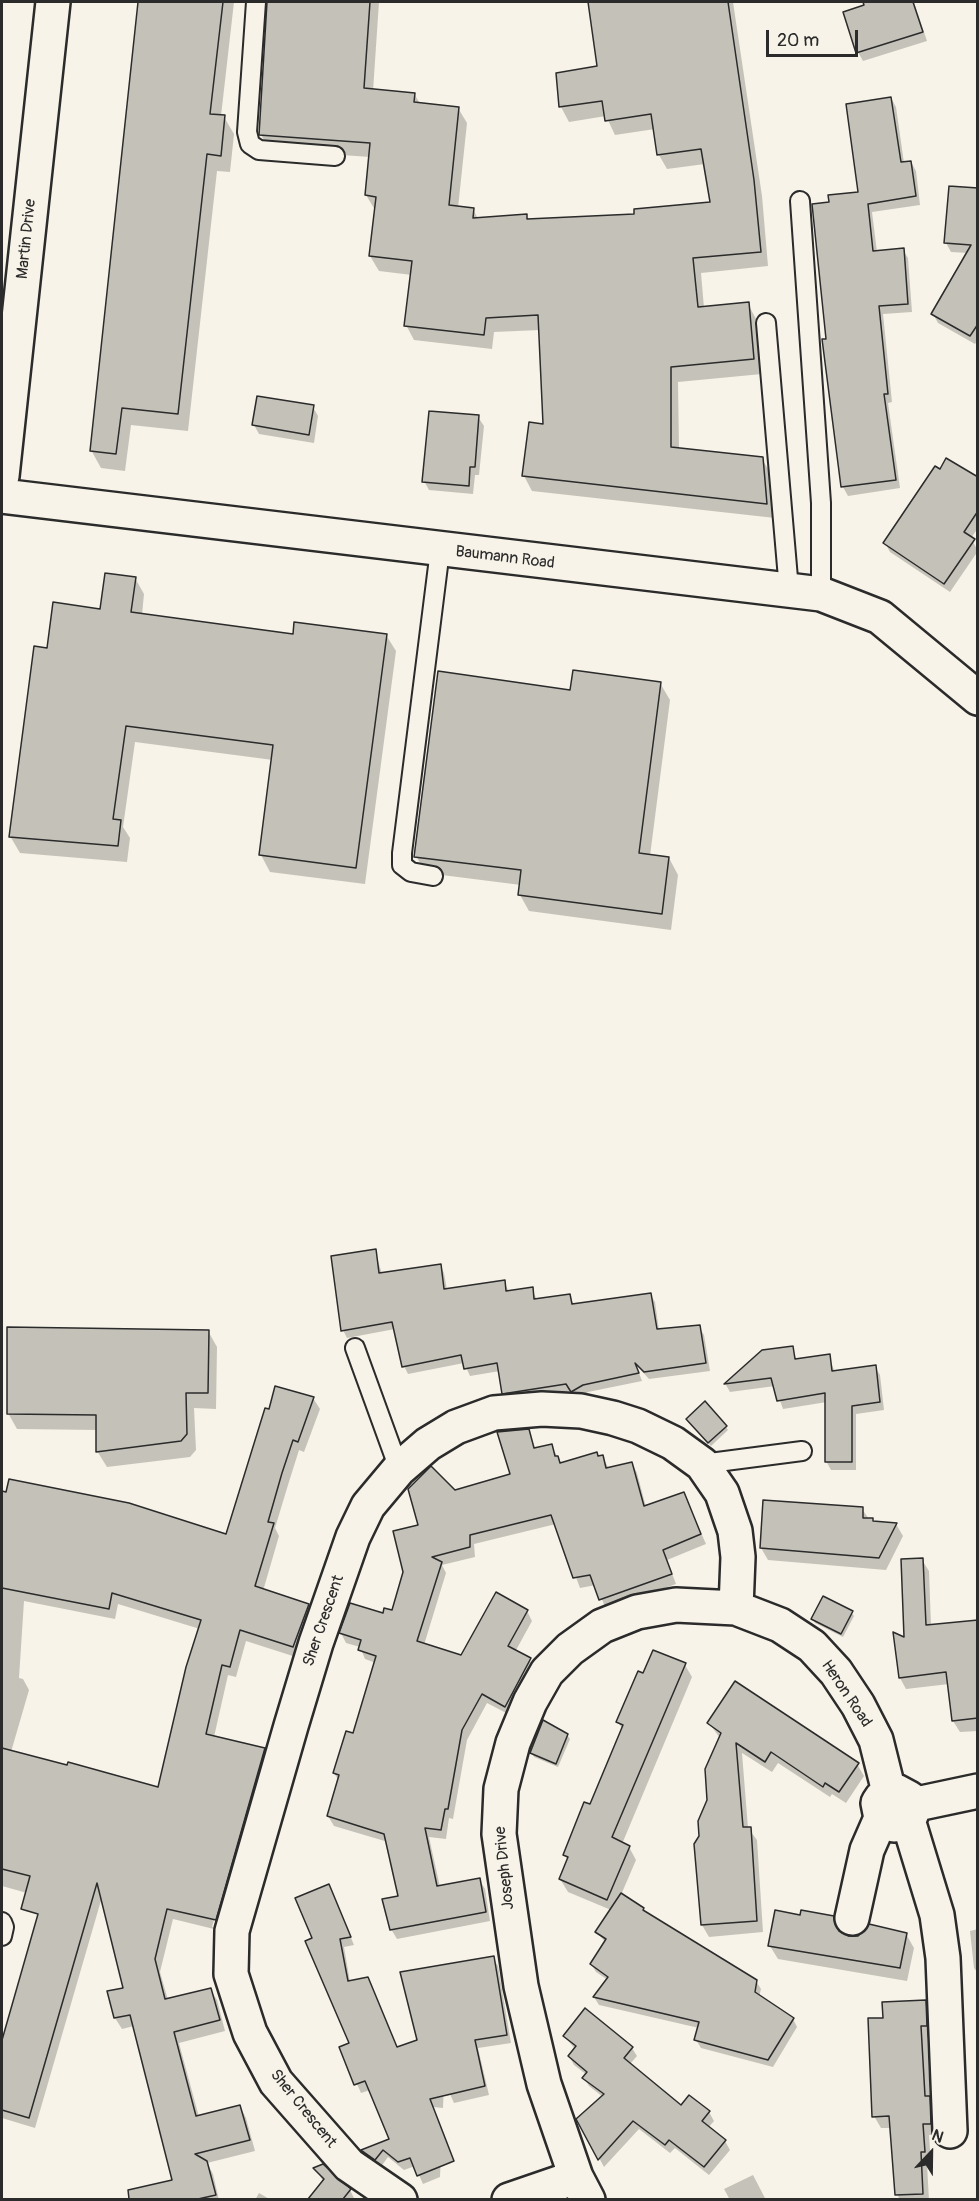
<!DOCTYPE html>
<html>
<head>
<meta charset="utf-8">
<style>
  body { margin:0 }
  #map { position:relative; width:979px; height:2201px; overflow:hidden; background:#f7f3e8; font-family:Pangolin,sans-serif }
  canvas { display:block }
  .frame { position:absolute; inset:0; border:3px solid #2b2b2b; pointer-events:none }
  .north { position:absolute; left:901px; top:2123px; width:60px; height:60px; -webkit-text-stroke:4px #f7f3e8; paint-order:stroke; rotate:22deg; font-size:16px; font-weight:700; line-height:24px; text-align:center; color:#2b2b2b }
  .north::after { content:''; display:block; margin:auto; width:21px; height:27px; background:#2b2b2b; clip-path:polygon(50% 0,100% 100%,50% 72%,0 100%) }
  .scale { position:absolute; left:766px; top:30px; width:92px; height:27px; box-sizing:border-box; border:3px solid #2b2b2b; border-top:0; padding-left:8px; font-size:18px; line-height:21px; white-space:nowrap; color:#2b2b2b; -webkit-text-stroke:4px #f7f3e8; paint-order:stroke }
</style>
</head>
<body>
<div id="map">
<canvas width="979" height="2201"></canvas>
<div class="frame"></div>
<div class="north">N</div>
<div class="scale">20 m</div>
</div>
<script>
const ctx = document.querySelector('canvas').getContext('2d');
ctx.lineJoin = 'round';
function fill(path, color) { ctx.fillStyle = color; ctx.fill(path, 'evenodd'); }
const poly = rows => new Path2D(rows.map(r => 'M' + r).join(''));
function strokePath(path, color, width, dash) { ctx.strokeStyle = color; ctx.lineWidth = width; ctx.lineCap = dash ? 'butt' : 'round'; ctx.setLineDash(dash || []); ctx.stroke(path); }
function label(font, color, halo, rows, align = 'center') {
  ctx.font = font + ' Pangolin,sans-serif'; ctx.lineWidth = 5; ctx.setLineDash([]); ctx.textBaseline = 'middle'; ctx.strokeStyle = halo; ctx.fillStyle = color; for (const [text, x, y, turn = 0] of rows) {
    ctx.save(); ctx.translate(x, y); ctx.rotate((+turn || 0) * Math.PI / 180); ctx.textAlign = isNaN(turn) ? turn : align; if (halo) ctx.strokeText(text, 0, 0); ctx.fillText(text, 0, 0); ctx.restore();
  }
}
const shadow = poly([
  [139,2,234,2,221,116,224,117,234,134,230,172,217,171,188,431,131,425,125,471,101,468,91,450],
  [269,2,379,2,373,91,415,95,420,104,458,108,467,123,458,208,473,209,478,219,526,216,529,220,636,215,711,203,705,164,667,169,659,155,655,129,615,135,606,116,569,122,561,107,557,74,599,67,589,2,733,2,762,196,768,266,701,273,704,308,748,304,756,319,762,374,678,382,679,449,762,459,771,474,775,518,532,491,524,476,545,426,540,330,494,332,492,349,414,340,406,325,412,275,379,271,370,256,375,210,366,195,370,157,270,150,261,135],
  [865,2,914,2,927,41,863,61,858,52],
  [891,98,896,107,904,163,911,162,916,171,920,205,872,212,877,252,903,250,908,258,912,312,883,314,892,402,888,403,900,488,848,496,843,487,824,340,827,340,831,203,860,193],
  [978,190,978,340,975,344,938,323,933,314,968,253,951,252,946,243],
  [313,407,318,416,314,443,259,434,254,425],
  [478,417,484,426,479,475,475,475,473,494,429,490,424,481],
  [978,478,978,528,971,538,978,551,950,592,890,552,885,543],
  [135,578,144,594,142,615,294,636,386,635,396,651,365,884,270,872,261,855,273,760,135,742,123,827,130,838,127,862,20,853,10,836,48,650,101,610],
  [660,683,670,700,650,856,669,858,678,875,671,930,529,911,520,895,521,885,426,873,416,856,572,691],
  [375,1251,382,1274,440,1265,444,1273,447,1290,504,1281,509,1292,532,1289,537,1300,569,1295,574,1305,650,1294,655,1302,659,1330,699,1327,704,1335,710,1371,649,1379,636,1365,642,1381,588,1392,577,1399,571,1391,508,1401,504,1393,500,1371,470,1376,464,1363,408,1374,404,1366,395,1329,347,1338,343,1330],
  [208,1331,217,1347,216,1409,194,1408,196,1450,190,1457,107,1467,97,1451,98,1430,17,1429,8,1413],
  [792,1347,797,1361,829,1356,835,1373,875,1367,880,1375,884,1410,856,1414,856,1470,831,1470,826,1461,827,1402,783,1409,775,1386,730,1392,726,1385,762,1351],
  [313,1398,320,1409,304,1452,299,1450,288,1485,275,1528,279,1536,263,1591,308,1605,315,1617,299,1658,246,1641,236,1677,228,1675,214,1737,264,1749,271,1761,222,1931,173,1919,160,1972,168,2000,210,1989,217,2000,225,2031,179,2043,199,2117,240,2106,246,2118,255,2151,207,2163,213,2174,219,2200,163,2200,160,2184,174,2181,134,2026,122,2029,115,2018,109,1992,125,1989,102,1897,35,2128,2,2118,2,2045,35,1930,63,1903,2,1886,2,1493,227,1536,270,1411],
  [24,1601,115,1619,118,1604,200,1629,159,1789,11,1752,29,1690,23,1679,19,1678],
  [261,1756,264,1756,215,1928,212,1927],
  [690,1423,726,1427,728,1430,711,1446],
  [528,1430,536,1450,551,1446,562,1464,602,1456,609,1469,632,1463,637,1473,646,1507,684,1494,706,1544,667,1560,676,1584,606,1609,596,1585,580,1588,556,1524,474,1544,475,1557,442,1565,446,1573,424,1645,462,1656,527,1611,532,1621,515,1652,529,1659,535,1669,510,1715,487,1703,467,1740,453,1819,449,1818,446,1839,429,1837,440,1887,479,1879,485,1889,490,1921,397,1939,391,1929,399,1897,388,1842,334,1826,328,1816,339,1781,334,1773,354,1735,376,1663,365,1659,360,1647,346,1643,341,1633,392,1612,420,1526,455,1492,512,1475],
  [764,1502,862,1509,869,1519,874,1523,896,1524,903,1536,886,1570,768,1560,761,1548],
  [922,1560,929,1571,931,1626,978,1621,978,1731,960,1732,953,1721,949,1684,906,1689,900,1678,895,1634,905,1640],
  [851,1612,854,1616,843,1637,815,1623,813,1619],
  [685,1665,692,1677,622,1844,629,1847,636,1860,621,1895,645,1913,756,1981,761,1989,759,1997,793,2019,797,2027,773,2067,701,2048,696,2040,699,2028,599,2005,594,1997,608,1980,596,1972,591,1964,605,1942,597,1932,611,1910,568,1892,560,1879,568,1861,565,1855,591,1806,623,1730,618,1722,644,1675],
  [709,1723,857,1764,864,1776,846,1803,832,1794,830,1797,778,1763,772,1772,742,1753,748,1828,757,1840,763,1932,709,1937,702,1925,701,1837,720,1738],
  [567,1735,570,1739,558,1767,534,1757,532,1753],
  [333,1895,354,1945,344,1947,350,1982,397,2048,419,2041,493,1958,498,1966,511,2043,478,2048,489,2095,454,2103,444,2081,443,2108,433,2107,442,2130,440,2177,423,2184,415,2166,404,2170,388,2157,380,2168,367,2158,363,2151,391,2140,370,2090,361,2093,341,2048,351,2044,314,1939],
  [801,1917,833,1917,842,1935,848,1938,906,1934,914,1948,907,1981,778,1959,770,1946],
  [978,1929,978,1973,974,1968,970,1931],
  [925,2001,932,2013,933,2037,927,2037,930,2100,936,2109,937,2135,929,2135,931,2164,927,2164,929,2200,900,2200,897,2194,891,2128,881,2128,874,2116,884,2019],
  [564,2036,632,2048,637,2056,630,2064,681,2107,709,2112,714,2121,708,2128,725,2141,730,2150,709,2175,675,2148,670,2153,639,2129,604,2167,578,2119,603,2097,589,2086,584,2078,587,2075,574,2065,569,2056,575,2049],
  [323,2166,350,2190,355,2200,309,2200,324,2182,315,2169],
  [753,2175,766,2200,730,2200,724,2189],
  [259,2193,271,2200,255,2200]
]);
const building = poly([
  [138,2,223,2,210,114,225,115,221,156,207,154,178,414,122,408,116,454,90,451,138,2],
  [267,2,370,2,364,88,415,93,414,102,459,107,449,205,474,208,473,218,527,214,527,219,634,214,634,209,710,202,701,149,657,155,651,114,605,121,602,101,559,107,556,73,597,66,588,2,728,2,754,180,761,252,693,258,698,307,749,302,754,359,671,367,671,447,763,457,767,504,522,476,529,422,543,424,538,315,486,318,484,335,404,326,412,261,369,256,376,197,365,195,370,143,259,135,267,2],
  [863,2,913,2,923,32,856,53,843,12,864,5,863,2],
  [891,97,901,162,911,161,916,196,868,204,873,251,904,248,908,304,879,306,888,394,884,394,896,480,841,487,822,339,826,339,812,204,829,202,828,195,858,192,846,104,891,97],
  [949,186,978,188,978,324,970,336,931,314,971,245,944,243,949,186],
  [257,396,314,405,309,435,252,425,257,396],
  [429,411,479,415,475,467,470,467,469,486,422,482,429,411],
  [946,458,978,477,978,511,964,532,975,539,944,584,883,543,935,466,940,469,946,458],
  [105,573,136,577,131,612,293,634,294,622,387,634,356,868,259,855,273,745,126,726,113,819,121,820,118,846,9,837,34,646,47,648,53,602,100,609,105,573],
  [573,670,661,682,639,853,669,857,662,914,518,895,521,870,414,857,438,671,570,690,573,670],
  [376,1249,379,1273,441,1264,444,1289,505,1280,506,1291,533,1287,534,1299,570,1294,572,1304,651,1293,657,1329,700,1325,706,1363,644,1372,635,1363,639,1373,583,1385,571,1392,566,1384,502,1394,497,1363,464,1369,461,1355,402,1367,392,1322,341,1331,331,1256,376,1249],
  [7,1327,209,1330,208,1393,186,1393,187,1434,181,1441,96,1452,96,1415,7,1414,7,1327],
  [793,1346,795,1359,830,1354,832,1371,876,1365,880,1402,852,1406,852,1462,825,1462,825,1393,777,1401,771,1378,724,1384,762,1350,793,1346],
  [275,1386,314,1397,298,1442,293,1440,282,1473,268,1522,274,1523,255,1586,309,1604,293,1647,240,1630,230,1667,222,1665,206,1734,265,1748,216,1920,167,1909,155,1959,165,1999,211,1988,220,2020,174,2032,196,2116,240,2105,250,2140,195,2154,207,2161,216,2195,198,2199,129,2199,128,2190,172,2180,130,2015,114,2018,107,1991,123,1988,97,1883,29,2118,2,2110,2,2040,38,1914,21,1909,30,1876,2,1869,2,1748,67,1765,68,1762,158,1787,186,1667,201,1620,112,1593,109,1609,2,1588,2,1491,6,1492,9,1479,129,1503,226,1534,265,1408,269,1409,275,1386],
  [705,1401,727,1426,708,1443,686,1419,705,1401],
  [529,1429,534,1448,552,1444,555,1456,558,1456,560,1463,597,1452,598,1456,603,1455,606,1468,632,1462,644,1506,684,1492,701,1534,663,1550,672,1574,599,1600,590,1575,573,1578,551,1515,470,1535,470,1547,432,1557,442,1562,417,1641,461,1655,496,1592,528,1610,508,1646,531,1658,505,1707,482,1694,462,1730,448,1809,445,1809,441,1830,425,1828,437,1886,480,1878,486,1912,390,1930,382,1899,398,1896,384,1834,327,1816,339,1775,333,1773,346,1731,353,1733,376,1656,358,1650,361,1640,339,1633,350,1603,383,1613,384,1608,392,1610,403,1572,393,1531,418,1525,408,1489,431,1466,455,1490,510,1474,497,1432,529,1429],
  [763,1500,863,1507,863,1518,873,1518,873,1521,897,1523,879,1558,760,1548,763,1500],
  [923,1558,926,1625,978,1620,978,1718,952,1721,946,1672,899,1678,893,1632,904,1637,901,1559,923,1558],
  [823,1596,853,1611,841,1634,811,1619,823,1596],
  [653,1650,686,1663,612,1837,630,1846,607,1900,559,1879,568,1857,563,1855,584,1802,590,1804,623,1725,616,1722,638,1671,643,1673,653,1650],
  [735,1681,859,1763,839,1792,825,1783,823,1787,771,1752,765,1762,736,1743,743,1827,751,1827,757,1921,701,1925,694,1844,699,1836,698,1821,707,1800,705,1769,721,1733,707,1723,735,1681],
  [543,1720,568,1734,556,1764,530,1753,543,1720],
  [329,1884,351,1937,340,1939,348,1981,368,1977,397,2047,417,2040,400,1972,494,1956,507,2035,475,2040,485,2086,430,2099,454,2161,417,2176,410,2158,398,2162,383,2150,375,2160,361,2150,389,2139,365,2081,354,2085,339,2047,349,2043,305,1941,312,1938,295,1898,329,1884],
  [621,1893,644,1908,643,1910,757,1980,755,1992,794,2018,768,2060,694,2040,699,2022,593,1997,608,1977,590,1964,606,1939,595,1932,621,1893],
  [775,1910,800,1915,801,1910,834,1916,839,1931,849,1936,858,1936,869,1924,907,1933,900,1968,768,1946,775,1910],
  [926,2000,927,2026,921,2026,925,2096,930,2096,931,2124,923,2124,925,2152,921,2152,923,2194,895,2195,889,2116,872,2117,868,2018,883,2018,882,2002,926,2000],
  [585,2008,633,2047,624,2058,681,2105,689,2095,710,2111,702,2121,726,2140,704,2167,669,2140,665,2145,633,2121,598,2160,576,2119,604,2094,582,2078,587,2072,568,2056,576,2046,563,2036,585,2008],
  [323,2164,351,2189,343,2199,308,2199,324,2179,313,2168,323,2164]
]);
const service = poly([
  [256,2,247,132,250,144,259,150,335,156],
  [800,201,821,503,821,594],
  [766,323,789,590],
  [433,876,411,872,402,865,402,853,440,550],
  [355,1348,399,1469],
  [702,1464,802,1451],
  [2,1922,4,1927,2,1936]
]);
const minor = poly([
  [2,476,53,2],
  [2,496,821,594,880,617,978,698],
  [912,1805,978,1791],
  [908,1820,937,1915,943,1958,950,2131],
  [852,1918,867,1850,881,1818,878,1803,882,1797,896,1791,909,1798,912,1813,908,1820,894,1825,881,1818],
  [400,2200,349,2165,276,2082,250,2033,231,1974,232,1931,291,1726,316,1643,353,1537,368,1506,399,1469,428,1444,456,1427,494,1413,542,1409,581,1411,613,1418,638,1426,673,1443,702,1464,722,1493,735,1531,738,1557,736,1608],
  [509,2200,576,2177],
  [588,2200,576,2177,544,2084,521,1986,499,1834,501,1789,513,1743,530,1702,547,1672,570,1649,602,1626,637,1612,676,1605,736,1608,780,1625,812,1646,836,1672,858,1705,876,1740,889,1792]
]);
const streetNames = [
  ["Martin Drive",27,239,-84],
  ["Baumann Road",505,558,7],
  ["Sher Crescent",324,1621,-71],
  ["Heron Road",846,1694,56],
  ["Joseph Drive",505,1868,-96],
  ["Sher Crescent",303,2109,51]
];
fill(shadow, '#0003');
fill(building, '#c4c1b9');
strokePath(building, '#2b2b2b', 1.5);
strokePath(service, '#2b2b2b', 22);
strokePath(minor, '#2b2b2b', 38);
strokePath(service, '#f7f3e8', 18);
strokePath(minor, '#f7f3e8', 33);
label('16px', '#2b2b2b', '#f7f3e8', streetNames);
</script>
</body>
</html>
